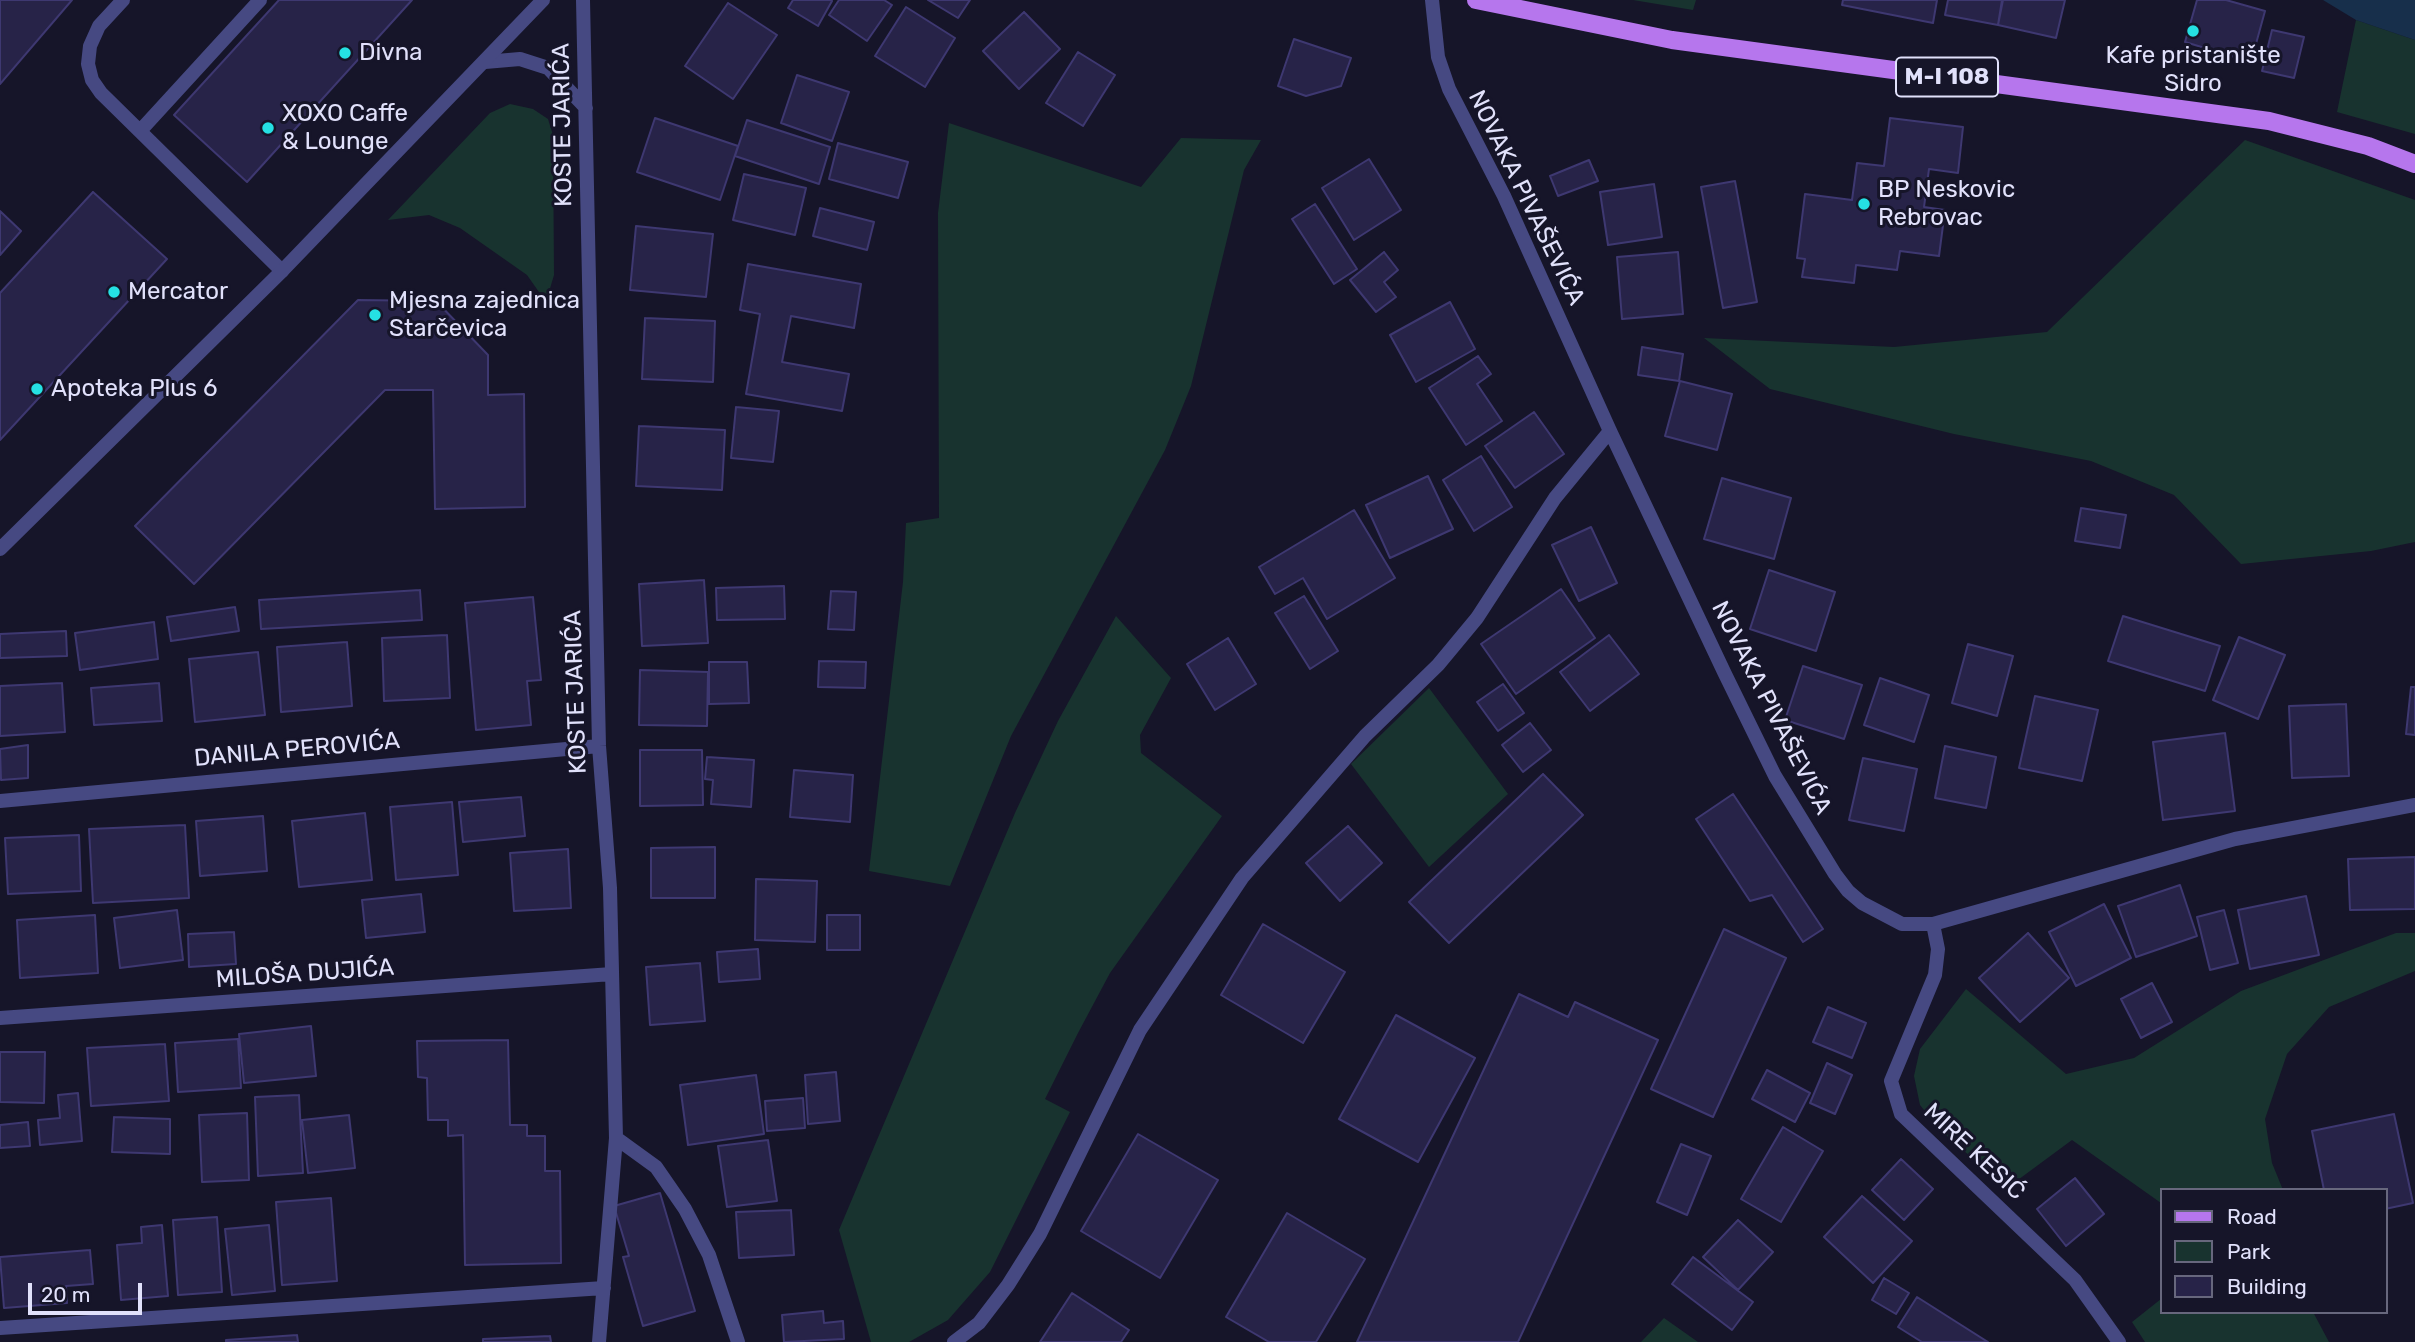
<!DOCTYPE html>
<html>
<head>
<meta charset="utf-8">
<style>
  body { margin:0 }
  #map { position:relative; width:2415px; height:1342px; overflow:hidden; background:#161529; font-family:Rubik,sans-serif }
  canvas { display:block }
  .legend { position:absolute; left:2160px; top:1188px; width:228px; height:126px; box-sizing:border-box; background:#161529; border:2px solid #67677d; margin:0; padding:9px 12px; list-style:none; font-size:21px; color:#e1e1fb }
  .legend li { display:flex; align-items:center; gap:14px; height:35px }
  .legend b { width:35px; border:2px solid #67677d }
  .scale { position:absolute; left:28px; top:1283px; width:114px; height:32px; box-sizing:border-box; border:4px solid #e1e1fb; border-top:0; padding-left:9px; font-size:21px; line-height:24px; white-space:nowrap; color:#e1e1fb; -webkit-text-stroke:5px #161529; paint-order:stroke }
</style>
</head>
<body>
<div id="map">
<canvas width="2415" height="1342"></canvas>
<ul class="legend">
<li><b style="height:9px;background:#b676ed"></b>Road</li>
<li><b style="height:19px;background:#18332f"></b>Park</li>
<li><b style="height:19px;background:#272348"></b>Building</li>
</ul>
<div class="scale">20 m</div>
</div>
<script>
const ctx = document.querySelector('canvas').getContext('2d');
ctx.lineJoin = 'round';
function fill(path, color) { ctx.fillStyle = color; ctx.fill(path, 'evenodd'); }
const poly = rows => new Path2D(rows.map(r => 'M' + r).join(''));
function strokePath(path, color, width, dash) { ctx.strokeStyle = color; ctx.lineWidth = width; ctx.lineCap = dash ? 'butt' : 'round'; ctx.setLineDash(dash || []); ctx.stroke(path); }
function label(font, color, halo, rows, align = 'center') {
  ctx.font = font + ' Rubik,sans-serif'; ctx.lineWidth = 6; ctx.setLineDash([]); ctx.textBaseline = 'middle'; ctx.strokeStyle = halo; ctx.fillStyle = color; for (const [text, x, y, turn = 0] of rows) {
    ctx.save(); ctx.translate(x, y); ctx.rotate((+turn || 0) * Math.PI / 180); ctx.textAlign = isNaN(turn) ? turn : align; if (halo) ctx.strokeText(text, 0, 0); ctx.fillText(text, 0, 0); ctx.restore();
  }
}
const green = poly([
  [1633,0,1696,0,1693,10],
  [2356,20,2415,40,2415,134,2337,112],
  [510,104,533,109,548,119,553,135,554,275,546,302,527,275,460,228,429,215,388,220,490,113],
  [949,123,1141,187,1181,138,1261,140,1244,170,1191,386,1165,450,1011,736,950,886,869,871,903,582,906,523,939,518,938,213],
  [2245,140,2415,200,2415,542,2371,551,2241,564,2174,495,2091,461,1954,434,1770,389,1704,338,1894,347,2047,332],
  [1116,616,1171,678,1140,735,1141,753,1222,816,1110,973,1078,1033,1045,1099,1070,1112,990,1272,948,1320,909,1342,871,1342,839,1230,1015,813,1058,721],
  [1429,688,1508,794,1429,867,1351,764],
  [2396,933,2415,933,2415,971,2329,1007,2287,1054,2265,1119,2272,1163,2283,1190,2161,1190,2161,1203,2072,1140,2007,1188,1941,1131,1920,1105,1914,1076,1920,1049,1966,989,2066,1074,2134,1058,2241,991],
  [2161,1299,2161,1312,2313,1312,2329,1342,2145,1342,2132,1322],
  [1664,1318,1698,1342,1641,1342]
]);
const water = poly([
  [2323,0,2415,0,2415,40,2356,20]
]);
const building = poly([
  [0,0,72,0,0,84,0,0],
  [279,0,412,0,247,182,174,115,279,0],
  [793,0,830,0,832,1,818,26,788,8,793,0],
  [839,0,884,0,892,5,867,41,829,15,839,0],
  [928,0,970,0,958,18,928,0],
  [1843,0,1937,0,1933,23,1842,5,1843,0],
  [1948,0,2002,0,1998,25,1945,15,1948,0],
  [2003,0,2065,0,2056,38,1998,25,2003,0],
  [2197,0,2226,0,2265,11,2251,62,2185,42,2197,0],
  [728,3,777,35,733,99,685,66,728,3],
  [906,7,955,38,925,87,875,56,906,7],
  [1024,12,1060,49,1019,89,983,51,1024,12],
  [2272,30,2304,37,2294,78,2262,71,2272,30],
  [1294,39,1351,58,1341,86,1306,96,1278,86,1294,39],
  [1078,52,1115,75,1083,126,1046,103,1078,52],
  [797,75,849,92,832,141,781,123,797,75],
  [655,118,738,146,720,200,637,172,655,118],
  [1890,118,1963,127,1958,173,1929,169,1924,207,1945,210,1939,256,1900,251,1897,270,1856,265,1854,283,1802,277,1805,259,1797,258,1805,194,1852,200,1857,163,1884,166,1890,118],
  [747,120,830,147,819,184,735,156,747,120],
  [838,143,908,162,898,198,829,179,838,143],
  [1369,159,1401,210,1354,240,1322,188,1369,159],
  [1589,160,1598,181,1558,196,1550,176,1589,160],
  [744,174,806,188,795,235,733,220,744,174],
  [1735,181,1757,302,1723,308,1701,187,1735,181],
  [1654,184,1662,237,1608,245,1600,192,1654,184],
  [93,192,167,259,0,440,0,293,93,192],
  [1315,204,1357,269,1334,284,1292,219,1315,204],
  [820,208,874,222,867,250,813,236,820,208],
  [0,211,21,231,0,255,0,211],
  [636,226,713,234,706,297,630,290,636,226],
  [1384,252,1398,270,1384,282,1396,297,1376,312,1350,280,1384,252],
  [1678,252,1683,314,1622,319,1617,257,1678,252],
  [748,264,861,284,854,328,791,316,782,362,849,374,842,411,746,394,760,314,740,310,748,264],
  [358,300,436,301,488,355,488,395,524,394,525,507,435,509,433,390,385,390,194,584,135,526,358,300],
  [1450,302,1475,349,1416,382,1390,335,1450,302],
  [645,318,715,321,713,382,642,379,645,318],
  [1642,347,1683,354,1679,381,1638,375,1642,347],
  [1478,356,1491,374,1477,384,1502,421,1466,445,1429,388,1478,356],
  [1680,381,1732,394,1717,450,1665,436,1680,381],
  [736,407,779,411,773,462,731,458,736,407],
  [1534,412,1564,454,1515,488,1485,446,1534,412],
  [639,426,725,430,722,490,636,486,639,426],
  [1481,456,1512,507,1474,531,1443,480,1481,456],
  [1428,476,1453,529,1390,558,1366,505,1428,476],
  [1722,478,1791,498,1774,559,1704,539,1722,478],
  [2081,508,2126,515,2120,548,2075,541,2081,508],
  [1354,510,1395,578,1327,619,1303,578,1275,594,1259,567,1354,510],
  [1591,527,1617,583,1579,601,1552,545,1591,527],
  [1769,570,1835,592,1816,651,1750,629,1769,570],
  [704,580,708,643,642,646,639,584,704,580],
  [784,586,785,619,717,620,716,588,784,586],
  [1561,589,1595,638,1516,694,1481,644,1561,589],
  [420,590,422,620,261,629,259,600,420,590],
  [831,591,856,592,854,630,828,629,831,591],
  [1304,596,1338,651,1310,669,1275,613,1304,596],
  [533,597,541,680,527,681,531,725,476,730,465,603,533,597],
  [235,607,239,631,171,641,167,617,235,607],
  [2123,616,2220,646,2205,691,2108,661,2123,616],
  [154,622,158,659,80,670,75,633,154,622],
  [66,631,67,656,0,658,0,634,66,631],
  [447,635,450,698,384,701,382,638,447,635],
  [1609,635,1639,674,1590,711,1560,672,1609,635],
  [2239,637,2285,655,2258,719,2213,700,2239,637],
  [1228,638,1256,684,1215,710,1187,664,1228,638],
  [347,642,352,706,281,712,277,647,347,642],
  [1968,644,2013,656,1997,716,1952,703,1968,644],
  [258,652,265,715,195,722,189,659,258,652],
  [819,661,866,662,865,688,818,687,819,661],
  [709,662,747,662,749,703,709,704,709,662],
  [1803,666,1862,685,1844,739,1785,720,1803,666],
  [640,670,708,672,707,726,639,725,640,670],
  [1880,678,1929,695,1914,742,1864,725,1880,678],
  [62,683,65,732,0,736,0,686,62,683],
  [159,683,162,721,94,725,91,688,159,683],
  [1503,684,1524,713,1498,731,1477,702,1503,684],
  [2411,687,2415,687,2415,735,2406,734,2411,687],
  [2035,696,2098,710,2082,781,2019,768,2035,696],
  [2346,704,2349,776,2292,778,2289,706,2346,704],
  [1530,723,1551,750,1523,772,1502,745,1530,723],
  [2225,733,2235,811,2163,820,2153,742,2225,733],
  [28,745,28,778,1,780,0,749,28,745],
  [1945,746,1996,757,1986,808,1935,798,1945,746],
  [640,750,702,750,703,805,640,806,640,750],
  [707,757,754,760,751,807,711,804,713,780,705,779,707,757],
  [1863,758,1917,769,1904,831,1849,820,1863,758],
  [794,770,853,775,850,822,790,817,794,770],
  [1543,774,1583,815,1449,943,1409,902,1543,774],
  [1733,794,1823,929,1803,942,1772,895,1750,901,1696,819,1733,794],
  [521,797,525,836,463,842,459,802,521,797],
  [452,802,458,875,396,880,390,807,452,802],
  [365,813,372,880,299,887,292,821,365,813],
  [263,816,267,871,200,876,196,821,263,816],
  [185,825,189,898,93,903,89,829,185,825],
  [1348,826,1382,863,1340,901,1306,863,1348,826],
  [79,835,81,891,8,894,5,838,79,835],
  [715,847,715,898,651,898,651,848,715,847],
  [568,849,571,908,514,911,510,853,568,849],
  [2415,857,2415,909,2350,910,2348,859,2415,857],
  [756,879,817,881,815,942,755,940,756,879],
  [2180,885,2197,936,2136,957,2118,906,2180,885],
  [421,894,425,932,366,938,362,900,421,894],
  [2306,896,2319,955,2250,969,2238,910,2306,896],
  [2104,904,2131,958,2076,986,2049,932,2104,904],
  [177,910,183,960,120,968,114,918,177,910],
  [2224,910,2238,963,2210,970,2197,917,2224,910],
  [95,915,98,973,20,978,17,920,95,915],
  [827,915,860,915,860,950,827,950,827,915],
  [1263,924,1345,972,1303,1043,1221,995,1263,924],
  [1724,929,1786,958,1713,1117,1651,1089,1724,929],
  [234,932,236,964,189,967,188,934,234,932],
  [2028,933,2069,978,2020,1022,1979,978,2028,933],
  [758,949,760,979,719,982,717,952,758,949],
  [700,963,705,1021,650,1025,646,967,700,963],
  [2152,983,2172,1022,2141,1038,2121,999,2152,983],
  [1519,994,1568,1017,1575,1002,1658,1040,1518,1342,1357,1342,1519,994],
  [1828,1007,1866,1023,1852,1058,1813,1042,1828,1007],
  [1396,1015,1475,1058,1418,1162,1339,1119,1396,1015],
  [311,1026,316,1076,244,1083,239,1034,311,1026],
  [238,1039,241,1088,178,1092,175,1043,238,1039],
  [508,1040,510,1125,527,1125,527,1136,545,1136,545,1171,560,1171,561,1263,465,1265,463,1135,448,1136,448,1120,428,1120,427,1078,418,1077,417,1041,508,1040],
  [165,1044,169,1101,91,1106,87,1048,165,1044],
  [0,1052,45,1052,44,1103,0,1102,0,1052],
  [1827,1063,1852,1075,1835,1114,1810,1103,1827,1063],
  [1767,1070,1810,1093,1795,1122,1752,1099,1767,1070],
  [836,1072,840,1121,808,1124,805,1075,836,1072],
  [756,1075,764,1134,688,1145,680,1085,756,1075],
  [78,1093,82,1141,40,1145,38,1120,60,1118,58,1095,78,1093],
  [299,1095,303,1173,258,1176,255,1097,299,1095],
  [803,1098,805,1128,767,1131,765,1101,803,1098],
  [247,1113,249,1180,202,1182,199,1115,247,1113],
  [2394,1114,2413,1203,2385,1209,2385,1190,2324,1190,2312,1131,2394,1114],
  [349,1115,355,1168,308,1173,302,1120,349,1115],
  [114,1117,170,1119,170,1154,112,1152,114,1117],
  [28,1122,30,1146,0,1148,0,1125,28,1122],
  [1783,1127,1823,1151,1781,1222,1741,1199,1783,1127],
  [1138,1134,1218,1180,1160,1278,1081,1231,1138,1134],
  [768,1140,777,1201,727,1207,718,1146,768,1140],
  [1681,1144,1711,1156,1687,1215,1657,1202,1681,1144],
  [1901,1159,1933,1189,1904,1220,1872,1190,1901,1159],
  [2075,1178,2104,1214,2066,1246,2037,1209,2075,1178],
  [660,1193,695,1311,643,1326,623,1257,629,1256,614,1206,660,1193],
  [1862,1196,1912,1241,1873,1283,1824,1237,1862,1196],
  [331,1198,337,1281,282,1285,276,1202,331,1198],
  [791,1210,794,1255,739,1258,736,1212,791,1210],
  [1287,1213,1365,1259,1316,1342,1269,1342,1226,1317,1287,1213],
  [217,1217,222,1292,178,1295,173,1220,217,1217],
  [1738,1220,1773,1252,1738,1290,1703,1257,1738,1220],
  [162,1225,168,1296,121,1300,117,1245,142,1243,141,1227,162,1225],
  [269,1225,275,1291,232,1295,225,1229,269,1225],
  [90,1250,93,1284,66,1286,67,1303,4,1308,0,1257,90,1250],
  [1693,1257,1753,1302,1732,1330,1672,1284,1693,1257],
  [1884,1278,1909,1293,1896,1314,1872,1300,1884,1278],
  [1072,1293,1129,1330,1121,1342,1040,1342,1072,1293],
  [1917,1297,1988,1342,1922,1342,1898,1327,1917,1297],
  [823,1311,824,1323,843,1321,844,1339,784,1342,782,1315,823,1311],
  [297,1335,298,1342,226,1342,226,1340,297,1335],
  [550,1336,551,1342,483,1342,483,1339,550,1336]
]);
const service = poly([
  [123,0,99,26,90,46,88,64,92,80,101,93,282,271],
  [140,131,260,0]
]);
const minor = poly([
  [583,0,599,746,610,888,616,1138,656,1167,685,1209,709,1255,738,1342],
  [1432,0,1438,57,1449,89,1504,196,1610,431,1725,674,1775,776,1835,874,1848,891,1862,903,1902,924,1933,924,2235,839,2415,805],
  [485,62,520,59,548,68,586,108],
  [0,801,599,746],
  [1933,924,1938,949,1935,975,1891,1081,1901,1114,2075,1280,2119,1342],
  [0,1018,612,974],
  [0,1328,604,1288],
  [599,1342,616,1138],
  [954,1342,979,1323,1008,1285,1040,1234,1140,1030,1242,878,1365,736,1438,665,1477,618,1555,498,1610,431]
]);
const tertiary = poly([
  [0,549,282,271,543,0]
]);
const primary = poly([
  [1476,0,1672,40,2269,121,2368,146,2415,164]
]);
const markers = [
  [2193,31,7,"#25e0e3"],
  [345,53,7,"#25e0e3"],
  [268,128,7,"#25e0e3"],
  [1864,204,7,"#25e0e3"],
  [114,292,7,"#25e0e3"],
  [375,315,7,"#25e0e3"],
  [37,389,7,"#25e0e3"]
];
const shields = [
  [1947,77,102]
];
const shieldNames = [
  ["M-I 108",1947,77]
];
const poiNames = [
  ["Divna",359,53],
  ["Kafe pristanište",2193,56,"center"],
  ["Sidro",2193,84,"center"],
  ["XOXO Caffe",282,114],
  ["& Lounge",282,142],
  ["BP Neskovic",1878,190],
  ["Rebrovac",1878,218],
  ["Mercator",128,292],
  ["Mjesna zajednica",389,301],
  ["Starčevica",389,329],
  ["Apoteka Plus 6",51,389]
];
const streetNames = [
  ["KOSTE JARIĆA",563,125,-91],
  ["NOVAKA PIVAŠEVIĆA",1526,198,64],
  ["KOSTE JARIĆA",576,692,-92],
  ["NOVAKA PIVAŠEVIĆA",1771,708,63],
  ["DANILA PEROVIĆA",297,750,-5],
  ["MILOŠA DUJIĆA",305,974,-4],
  ["MIRE KESIĆ",1974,1152,43]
];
fill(green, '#18332f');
fill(water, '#172f4b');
fill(building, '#272348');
strokePath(building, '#3e3871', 2);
strokePath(service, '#464982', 14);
strokePath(minor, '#464982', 14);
strokePath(tertiary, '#464982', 14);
strokePath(primary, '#b676ed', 18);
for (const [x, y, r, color] of markers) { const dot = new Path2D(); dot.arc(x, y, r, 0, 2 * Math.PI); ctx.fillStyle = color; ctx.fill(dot); strokePath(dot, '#161529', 2.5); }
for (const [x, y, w] of shields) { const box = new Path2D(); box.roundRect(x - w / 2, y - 19.5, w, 39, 5); ctx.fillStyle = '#161529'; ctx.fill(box); strokePath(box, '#e1e1fb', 2); }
label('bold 23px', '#e1e1fb', null, shieldNames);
label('24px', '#e1e1fb', '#161529', poiNames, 'left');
label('24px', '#e1e1fb', '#161529', streetNames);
</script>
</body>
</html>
